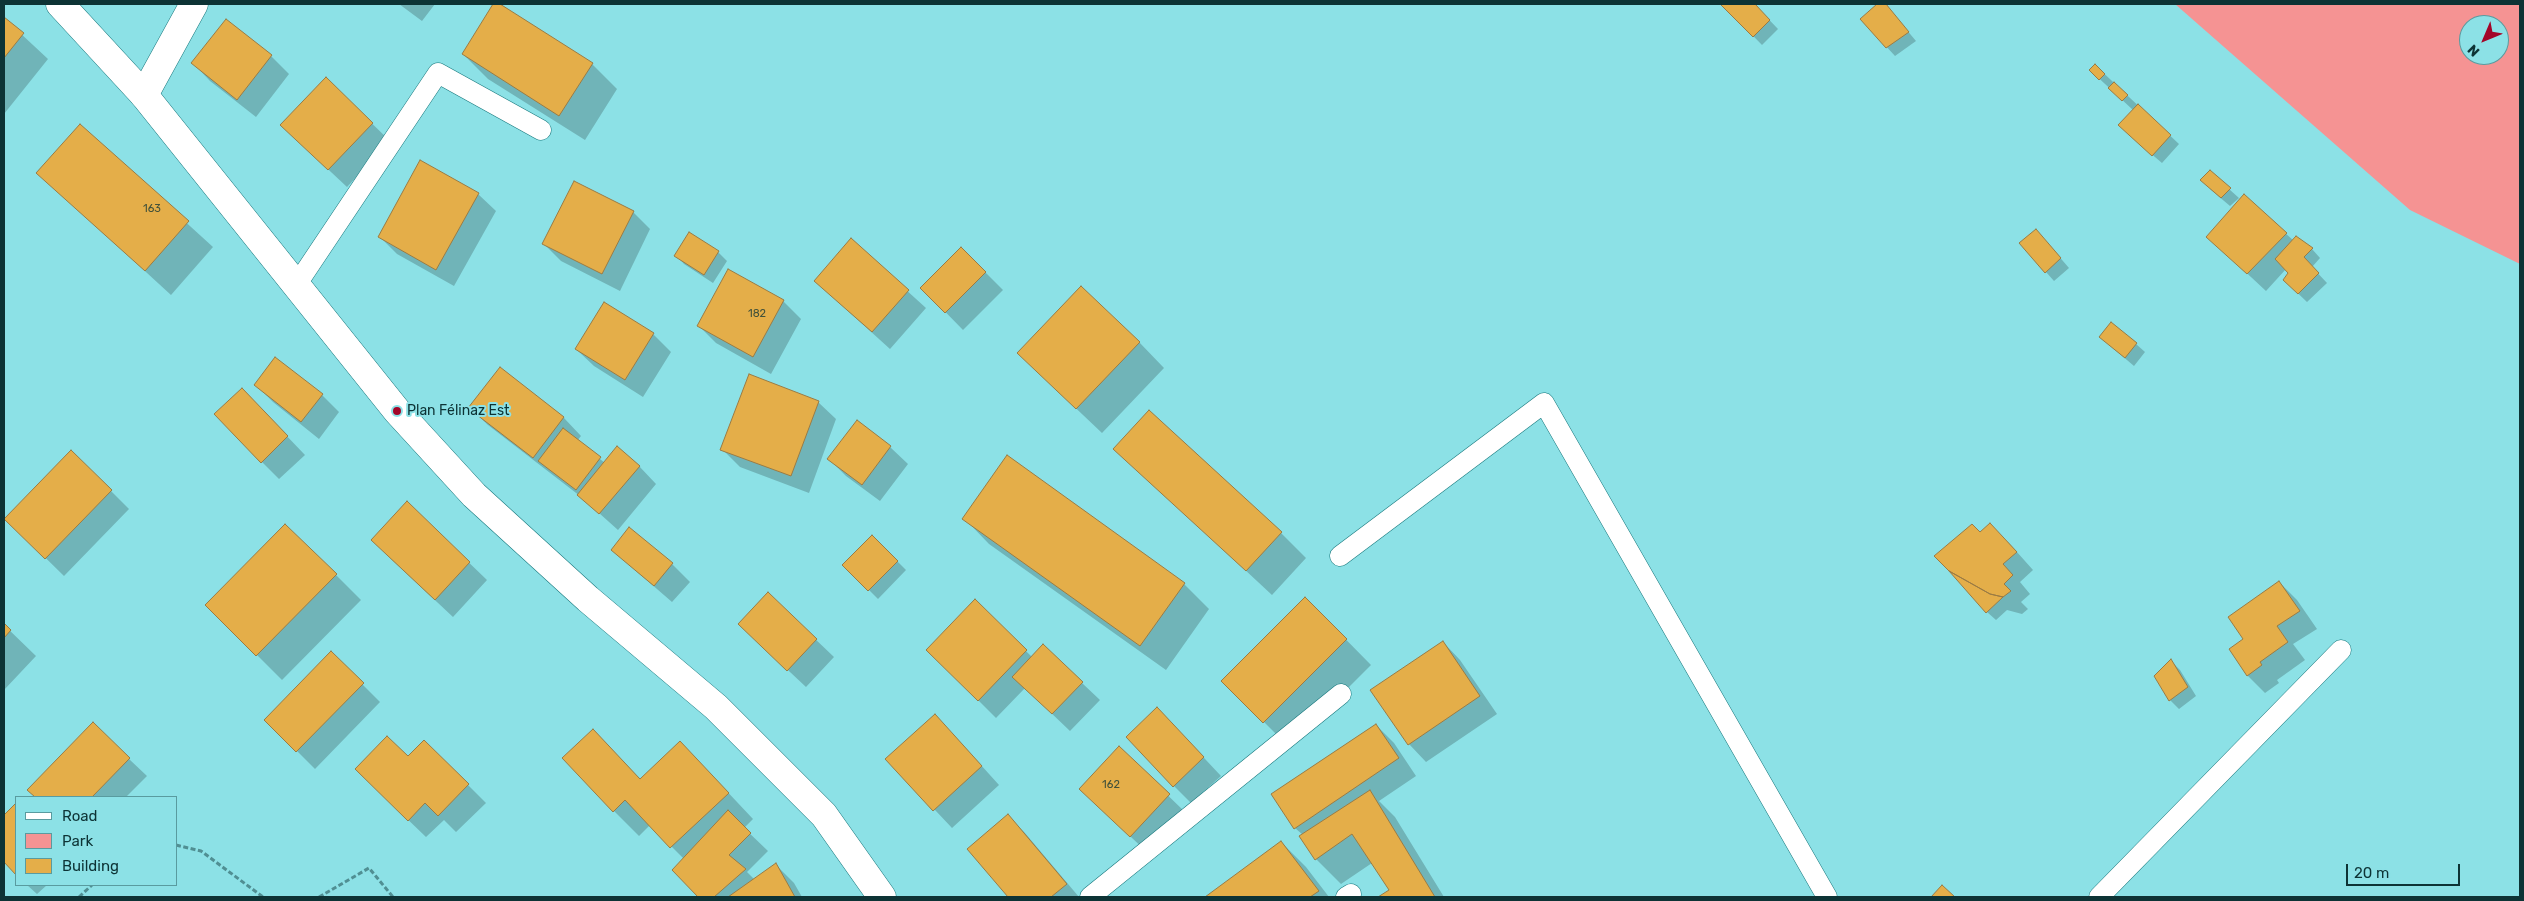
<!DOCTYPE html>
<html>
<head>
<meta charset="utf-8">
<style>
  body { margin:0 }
  #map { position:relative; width:2524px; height:901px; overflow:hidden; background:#8ce1e6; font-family:Rubik,sans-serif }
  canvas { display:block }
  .frame { position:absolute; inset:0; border:5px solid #0d3335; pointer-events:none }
  .legend { position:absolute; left:15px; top:796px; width:162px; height:90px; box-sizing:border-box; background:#8ce1e6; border:1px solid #599b9f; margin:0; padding:6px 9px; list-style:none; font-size:15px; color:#0d3335 }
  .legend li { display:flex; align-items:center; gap:10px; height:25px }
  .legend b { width:25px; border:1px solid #599b9f }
  .north { position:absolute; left:2459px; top:15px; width:50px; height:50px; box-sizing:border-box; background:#8ce1e6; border:1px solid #599b9f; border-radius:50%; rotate:225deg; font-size:14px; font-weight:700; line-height:20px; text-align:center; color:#0d3335 }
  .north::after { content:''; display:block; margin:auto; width:18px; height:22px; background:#a30528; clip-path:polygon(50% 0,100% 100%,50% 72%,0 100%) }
  .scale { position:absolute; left:2346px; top:864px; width:114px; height:22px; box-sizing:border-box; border:2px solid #0d3335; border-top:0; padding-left:6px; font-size:15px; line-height:18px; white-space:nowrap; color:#0d3335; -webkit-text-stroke:4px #8ce1e6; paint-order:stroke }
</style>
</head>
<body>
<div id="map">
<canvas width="2524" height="901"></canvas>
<div class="frame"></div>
<ul class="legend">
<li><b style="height:6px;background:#fff"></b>Road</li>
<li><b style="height:14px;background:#f59393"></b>Park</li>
<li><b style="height:14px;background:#e4ae49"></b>Building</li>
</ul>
<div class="north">N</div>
<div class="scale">20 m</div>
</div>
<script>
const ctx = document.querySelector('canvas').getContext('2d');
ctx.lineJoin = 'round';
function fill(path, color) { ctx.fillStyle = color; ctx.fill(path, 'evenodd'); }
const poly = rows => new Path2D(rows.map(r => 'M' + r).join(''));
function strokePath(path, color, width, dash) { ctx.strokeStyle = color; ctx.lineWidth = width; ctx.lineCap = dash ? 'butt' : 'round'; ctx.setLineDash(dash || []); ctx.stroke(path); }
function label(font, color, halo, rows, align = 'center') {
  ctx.font = font + ' Rubik,sans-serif'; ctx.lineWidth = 4; ctx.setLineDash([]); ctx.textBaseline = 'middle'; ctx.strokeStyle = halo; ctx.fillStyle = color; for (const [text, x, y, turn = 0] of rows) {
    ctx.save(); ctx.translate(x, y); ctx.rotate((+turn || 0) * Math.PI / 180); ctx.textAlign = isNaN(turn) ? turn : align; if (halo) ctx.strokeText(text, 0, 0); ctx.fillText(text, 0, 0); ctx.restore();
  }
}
const green = poly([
  [2175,4,2520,4,2520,264,2410,210],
  [2469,25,2499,25,2499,55,2469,55]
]);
const shadow = poly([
  [399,4,435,4,422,21],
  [494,4,592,64,617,89,585,140,488,79,463,54],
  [1722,4,1754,4,1778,29,1762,45],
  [1878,4,1885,4,1916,41,1895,56,1861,19],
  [4,18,48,59,4,114],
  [226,21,271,56,289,74,256,117,210,81,193,63],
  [2095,65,2179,144,2162,163,2128,134,2133,110,2090,70],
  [326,79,390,141,347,187,299,142],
  [80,126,213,247,171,295,38,173],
  [2210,172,2239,198,2230,206,2210,189],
  [478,194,496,211,454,286,397,254,380,237],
  [2244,196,2294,241,2312,249,2320,258,2312,267,2327,283,2307,302,2284,280,2290,273,2286,269,2266,291,2208,237],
  [633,212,650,229,620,291,561,261,544,244],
  [689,234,718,252,727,261,713,283,684,264,676,255],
  [2044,239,2069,268,2054,281,2046,272],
  [851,240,926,308,890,349,815,281],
  [961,248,1003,290,963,330,922,288],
  [728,271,783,301,801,319,771,374,716,343,699,326],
  [653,334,671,352,643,397,594,366,576,349],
  [2100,337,2136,344,2145,352,2134,366],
  [1139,342,1164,368,1102,433,1044,378],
  [500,369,564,418,581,436,577,441,605,463,639,466,656,484,618,530,580,496,488,425,470,408],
  [256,385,322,395,339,412,319,439,273,402],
  [818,402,836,419,809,493,740,467,722,449],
  [259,407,305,455,279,479,262,462],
  [890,447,908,464,880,501,846,476,829,459],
  [1115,449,1281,533,1306,558,1272,595],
  [71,451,129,509,64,576,6,519],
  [407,503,487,580,453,617,390,558],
  [964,518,1184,584,1209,609,1166,670,989,544],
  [1980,534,2008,542,2033,570,2020,582,2030,594,2021,602,2028,609,2022,614,2007,610,1996,620,1987,612],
  [872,536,906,570,878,599,844,565],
  [612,550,672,564,690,582,672,602],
  [336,575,361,600,282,680,207,605],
  [2279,582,2297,600,2317,629,2293,644,2305,660,2277,680,2279,683,2265,693,2247,675],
  [768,594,834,657,806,687,758,642],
  [1305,598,1371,665,1289,747,1223,681],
  [975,601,1032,657,1082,683,1100,700,1070,731,1025,688,996,718,928,650],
  [4,625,36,656,4,690],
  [1443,642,1460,660,1497,714,1426,762,1409,744],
  [331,653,380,702,315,769,266,720],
  [2171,661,2180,670,2196,696,2179,709,2170,700,2155,676],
  [1376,725,1394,743,1416,776,1379,801,1395,817,1444,897,1380,897,1390,890,1372,863,1341,884,1316,859,1303,835,1295,828],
  [1175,727,1221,776,1191,803,1174,786],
  [593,730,641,780,705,768,753,819,744,828,768,851,747,872,755,880,776,865,794,883,802,897,700,897,674,870,684,859,650,825,639,836,614,811],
  [952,733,999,785,952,828,887,759],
  [424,741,486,803,456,832,444,820,426,837,374,787],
  [1119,748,1186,813,1148,853,1098,806],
  [129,759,147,776,126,797,36,797,29,790],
  [16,805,16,874,4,861,4,817],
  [1008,816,1025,833,1079,897,1010,897,969,849],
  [1281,842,1306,867,1329,897,1207,897],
  [27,885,47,885,37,894]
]);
const building = poly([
  [493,4,500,4,593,63,559,116,462,54,493,4],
  [1720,4,1755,4,1770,20,1753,37,1720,4],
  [1877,4,1886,4,1909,32,1886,48,1860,19,1877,4],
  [4,17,24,33,4,58,4,17],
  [226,19,272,55,237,100,191,63,226,19],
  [2095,64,2105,74,2099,80,2089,70,2095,64],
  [326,77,373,123,328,170,280,125,326,77],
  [2114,82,2128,95,2122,101,2108,88,2114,82],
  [2138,104,2171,135,2152,156,2118,125,2138,104],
  [80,124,189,221,145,271,36,173,80,124],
  [420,160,479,193,436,270,378,237,420,160],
  [2210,170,2231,188,2221,198,2200,180,2210,170],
  [574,181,634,211,602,274,542,244,574,181],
  [2244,194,2287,233,2247,274,2206,237,2244,194],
  [2036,229,2061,258,2045,273,2019,243,2036,229],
  [689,232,719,251,704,275,674,256,689,232],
  [2296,236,2313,248,2304,257,2319,273,2298,294,2283,280,2288,273,2275,259,2296,236],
  [851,238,909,290,872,332,814,281,851,238],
  [961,247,986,272,945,313,920,288,961,247],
  [728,269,784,300,753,357,697,326,728,269],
  [1081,286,1140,342,1076,409,1017,353,1081,286],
  [604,302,654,333,625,380,575,349,604,302],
  [2111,322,2137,343,2125,358,2099,337,2111,322],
  [275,357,323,394,301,422,254,385,275,357],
  [500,367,564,417,533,458,468,408,500,367],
  [749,374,819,401,791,476,720,450,749,374],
  [242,388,288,436,261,463,214,414,242,388],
  [1149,410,1282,532,1246,571,1113,449,1149,410],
  [857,420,891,446,862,485,827,459,857,420],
  [563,428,601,457,576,490,538,461,563,428],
  [617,446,640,466,599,514,577,495,617,446],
  [71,450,112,490,45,559,4,519,71,450],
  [1007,455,1185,583,1140,646,962,519,1007,455],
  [407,501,470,562,435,600,371,540,407,501],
  [1990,523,2017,552,2003,564,2013,575,2004,584,2011,591,2003,597,1990,594,1949,571,1934,556,1972,524,1980,532,1990,523],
  [285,524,337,574,256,656,205,605,285,524],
  [629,527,673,563,654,586,611,550,629,527],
  [872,535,898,561,868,591,842,565,872,535],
  [1949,571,1990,594,2003,597,1986,613,1949,571],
  [2279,581,2300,611,2277,626,2288,642,2260,662,2262,665,2247,676,2229,649,2243,639,2228,617,2279,581],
  [768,592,817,639,787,671,738,624,768,592],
  [1305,597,1347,639,1263,723,1221,681,1305,597],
  [975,599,1027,650,978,701,926,650,975,599],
  [4,623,11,630,4,638,4,623],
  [1443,641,1480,696,1408,745,1370,690,1443,641],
  [1043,644,1083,682,1052,714,1012,677,1043,644],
  [331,651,364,683,296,752,264,720,331,651],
  [2171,659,2188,687,2169,701,2154,676,2171,659],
  [1157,707,1204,757,1173,787,1126,737,1157,707],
  [935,714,982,766,933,811,885,759,935,714],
  [93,722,130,758,92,797,35,797,27,790,93,722],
  [1376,724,1399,758,1294,829,1271,794,1376,724],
  [593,729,640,779,680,741,729,793,670,848,625,800,613,812,562,758,593,729],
  [387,736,408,756,424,740,469,784,438,816,425,803,408,821,355,769,387,736],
  [1119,746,1170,794,1130,837,1079,789,1119,746],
  [1370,790,1435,897,1378,897,1389,890,1352,834,1315,860,1299,836,1370,790],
  [16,803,16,875,4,862,4,815,16,803],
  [728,810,751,833,729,855,746,869,714,897,698,897,672,870,728,810],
  [1008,814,1067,884,1051,897,1008,897,967,849,1008,814],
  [1281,841,1319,891,1310,897,1205,897,1281,841],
  [776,863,795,897,728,897,776,863],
  [1942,885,1955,897,1931,897,1942,885]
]);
const path = poly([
  [176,845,201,851,263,897],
  [79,897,92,885],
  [319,897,369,868,393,897]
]);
const service = poly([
  [297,284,438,73,541,130],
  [1340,556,1544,403,1827,897],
  [1090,897,1341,694],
  [1346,897,1351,894],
  [2099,897,2341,650]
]);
const minor = poly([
  [144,95,194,4]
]);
const secondary = poly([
  [60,4,144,95,397,411,474,495,588,599,716,707,824,815,882,897]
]);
const markers = [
  [397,411,5,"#a30528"]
];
const numberNames = [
  ["163",152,209],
  ["182",757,314],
  ["162",1111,785]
];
const poiNames = [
  ["Plan Félinaz Est",407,411]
];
fill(green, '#f59393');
fill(shadow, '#0003');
fill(building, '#e4ae49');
strokePath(building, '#9a7b44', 1);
strokePath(service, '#16777c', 21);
strokePath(minor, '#16777c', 29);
strokePath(secondary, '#16777c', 29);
strokePath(path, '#508f93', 3, [5, 2.5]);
strokePath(service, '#fff', 20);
strokePath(minor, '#fff', 28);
strokePath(secondary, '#fff', 28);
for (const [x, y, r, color] of markers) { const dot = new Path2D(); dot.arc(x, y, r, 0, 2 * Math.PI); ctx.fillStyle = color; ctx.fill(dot); strokePath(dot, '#8ce1e6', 2); }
label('11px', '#43523a', null, numberNames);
label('14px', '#0d3335', '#8ce1e6', poiNames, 'left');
</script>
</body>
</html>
